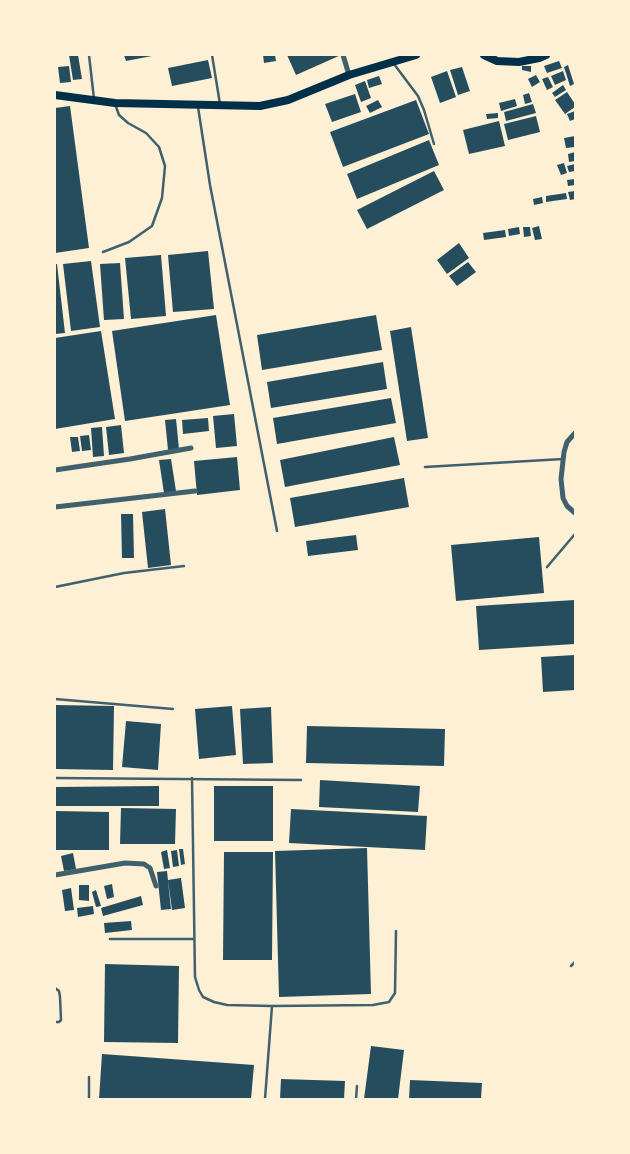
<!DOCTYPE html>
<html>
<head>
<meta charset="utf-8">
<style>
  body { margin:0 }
  #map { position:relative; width:630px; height:1154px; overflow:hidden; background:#fdf0d5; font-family:Barlow,sans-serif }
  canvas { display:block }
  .frame { position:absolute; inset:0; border:56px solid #fdf0d5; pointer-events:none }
</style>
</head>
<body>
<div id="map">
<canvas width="630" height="1154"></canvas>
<div class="frame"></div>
</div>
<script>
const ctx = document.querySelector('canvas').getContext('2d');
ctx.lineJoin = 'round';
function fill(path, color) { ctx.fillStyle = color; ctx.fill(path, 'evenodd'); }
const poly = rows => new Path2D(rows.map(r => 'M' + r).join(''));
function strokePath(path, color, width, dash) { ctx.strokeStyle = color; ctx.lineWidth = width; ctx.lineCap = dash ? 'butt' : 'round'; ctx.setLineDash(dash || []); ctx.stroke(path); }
const building = poly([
  [69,55,78,55,82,79,73,80],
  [124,55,152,55,152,56,126,61],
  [263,55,275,55,276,61,264,63],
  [287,55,341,55,296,75],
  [208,60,212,78,172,86,168,68],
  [559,61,562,68,547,73,544,66],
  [568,65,574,84,570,86,564,67],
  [69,66,71,82,60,83,58,67],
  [522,66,531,66,531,72,522,70],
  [462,67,470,91,458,95,450,70],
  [447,71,456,97,440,103,431,77],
  [563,71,566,80,555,85,551,76],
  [536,75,540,82,532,87,528,79],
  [379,76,382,84,369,88,367,80],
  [548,77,553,87,547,90,542,79],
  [365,81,371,98,361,102,355,85],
  [563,85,566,90,555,97,552,93],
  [567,92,575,104,575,107,565,114,555,100],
  [529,93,532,102,525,104,523,95],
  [355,94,361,112,332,122,325,104],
  [515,99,517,106,501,111,499,103],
  [378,100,382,107,370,113,366,106],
  [416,100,429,134,343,167,330,132],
  [533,104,536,113,506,121,504,112],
  [70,106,89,248,55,253,55,108],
  [575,111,575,119,570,121,567,114],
  [498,113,498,118,487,119,486,114],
  [536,116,540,132,508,140,504,124],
  [499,121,505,146,469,154,463,130],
  [575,136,575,147,566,148,564,138],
  [429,140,439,165,357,199,347,174],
  [575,152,575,161,569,162,568,154],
  [564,163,567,173,561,175,557,165],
  [575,164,575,171,569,172,567,166],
  [434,171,444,190,367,229,357,210],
  [575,179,575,185,568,186,567,180],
  [575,191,575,199,570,200,568,192],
  [566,193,567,199,546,202,546,196],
  [542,197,543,203,534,205,533,199],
  [539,226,542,239,535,240,532,228],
  [519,227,520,234,509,236,508,229],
  [523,227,530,227,531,236,524,237],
  [505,230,506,237,484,240,483,233],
  [459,243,469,258,447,274,437,260],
  [208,251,214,309,173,312,168,255],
  [161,255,166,316,131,319,125,258],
  [91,261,100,327,71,331,63,264],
  [468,262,476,272,457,286,449,276],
  [120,263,124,319,104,320,100,264],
  [55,264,57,264,65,333,55,334],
  [216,315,230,405,125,421,112,331],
  [376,315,382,350,262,370,257,335],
  [411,327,428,438,407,441,390,331],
  [101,331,115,419,55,429,55,338],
  [383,362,387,389,271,408,267,382],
  [391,398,396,423,277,444,273,418],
  [234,414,237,446,216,448,213,416],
  [208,418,209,431,183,434,182,420],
  [176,419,179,449,168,450,165,420],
  [121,425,124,453,109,455,106,427],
  [102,427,104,456,93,457,91,428],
  [89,435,91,450,82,451,80,436],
  [70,437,78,437,80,451,72,452],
  [394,437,400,465,285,487,280,460],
  [237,457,240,490,197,495,194,461],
  [171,459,176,491,164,493,159,460],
  [404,478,409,507,295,527,290,498],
  [165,509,171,565,148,568,142,512],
  [121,514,133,514,134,558,122,558],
  [356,535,358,550,308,556,306,541],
  [539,537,544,593,456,601,451,545],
  [575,600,575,644,479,650,476,606],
  [575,655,575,690,543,692,541,657],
  [55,705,114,706,113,770,55,769],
  [232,706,236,755,199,759,195,709],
  [271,707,273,763,243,764,240,709],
  [126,721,161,724,158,770,122,767],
  [307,726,445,729,444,766,306,763],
  [320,780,420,786,418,812,319,807],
  [159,786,159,806,55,806,55,787],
  [214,786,273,786,273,841,214,841],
  [121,808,176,809,175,844,120,844],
  [291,809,427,816,425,850,289,843],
  [55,811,109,812,109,850,55,850],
  [367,848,371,994,279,997,275,851],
  [179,849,183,849,185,864,181,865],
  [167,850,170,868,164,869,161,852],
  [177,850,179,866,173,867,171,851],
  [224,852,273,852,272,960,223,960],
  [73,853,76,869,64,871,61,856],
  [167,871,171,909,161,910,157,872],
  [181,878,185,908,172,910,168,880],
  [112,884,114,897,107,899,104,886],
  [79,885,89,885,89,901,79,900],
  [71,888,74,910,65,911,62,890],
  [96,890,101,906,96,907,92,892],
  [141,896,143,905,103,916,101,908],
  [93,906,94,914,78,917,77,908],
  [131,921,132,930,105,933,104,923],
  [105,964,179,966,178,1043,104,1042],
  [371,1046,404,1050,398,1099,364,1099],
  [102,1054,254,1065,251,1099,99,1099],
  [281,1079,345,1081,344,1099,280,1099],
  [410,1080,482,1083,481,1099,409,1099]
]);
const service = poly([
  [89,55,94,99],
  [212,55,220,104],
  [394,64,418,96,424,110,434,144],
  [198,107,210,185,277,531],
  [103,252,129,242,152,226,162,198,165,166,159,147,146,133,128,123,119,115,115,104],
  [425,467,563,459],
  [547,567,575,534],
  [55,587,124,573,184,566],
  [55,699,173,709],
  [55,778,301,780],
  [192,778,195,977,199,990,203,997,214,1002,227,1005,272,1006,373,1005,389,1002,395,993,396,931],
  [110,939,194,939],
  [571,966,575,962],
  [55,988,59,991,60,997,61,1020,59,1022,55,1022],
  [89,1077,89,1099],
  [265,1099,272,1006],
  [356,1099,357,1086]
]);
const minor = poly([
  [343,55,349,75],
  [575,433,567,442,564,452,561,479,563,498,567,506,575,513],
  [55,470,130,459,191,448],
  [55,507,195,491],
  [55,875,125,863,144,864,150,868,156,886]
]);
const secondary = poly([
  [484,55,497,61,519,62,539,58,546,55],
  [55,95,115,103,260,106,288,100,349,75,416,55]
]);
fill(building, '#264d5e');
strokePath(service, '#3f606c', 2.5);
strokePath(minor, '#3f606c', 5);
strokePath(secondary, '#003049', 8);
</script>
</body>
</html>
